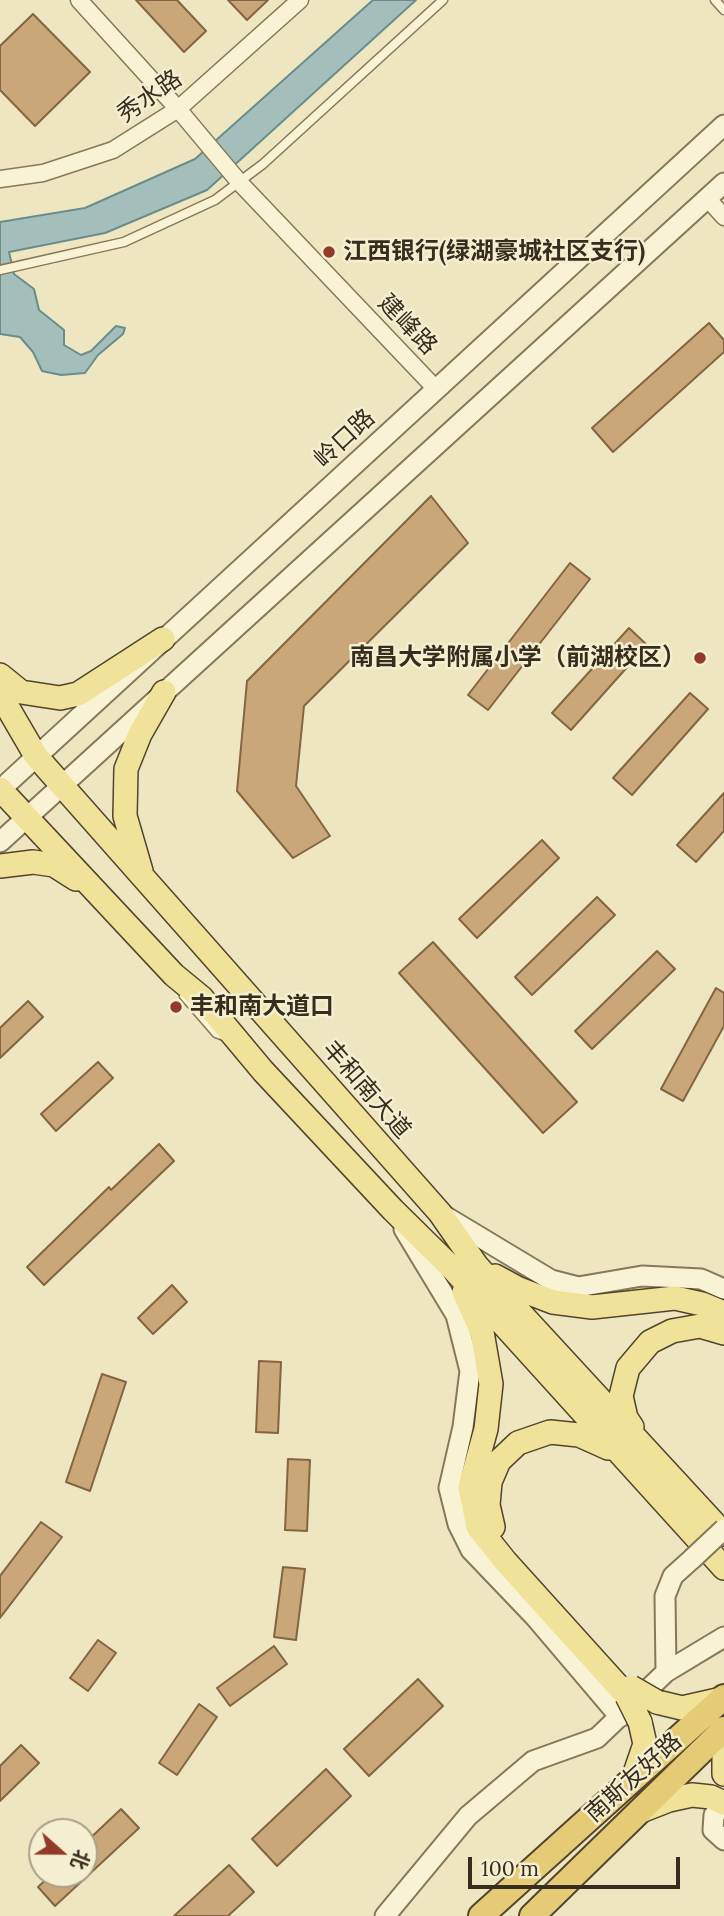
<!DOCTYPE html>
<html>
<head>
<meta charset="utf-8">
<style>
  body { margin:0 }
  #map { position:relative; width:724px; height:1916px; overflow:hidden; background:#ede6c1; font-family:Lora,"Noto Sans SC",serif }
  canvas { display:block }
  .north { position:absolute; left:28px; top:1818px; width:70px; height:70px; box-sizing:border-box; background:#f4efd1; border:2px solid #a8a189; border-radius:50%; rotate:111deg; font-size:19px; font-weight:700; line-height:28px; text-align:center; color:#362d1d }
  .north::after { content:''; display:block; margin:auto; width:24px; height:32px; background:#933a2a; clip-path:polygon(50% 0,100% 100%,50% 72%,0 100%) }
  .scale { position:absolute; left:468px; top:1857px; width:212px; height:32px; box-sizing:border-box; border:4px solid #362d1d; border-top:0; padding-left:9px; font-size:21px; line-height:24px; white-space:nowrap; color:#362d1d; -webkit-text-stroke:5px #f4efd1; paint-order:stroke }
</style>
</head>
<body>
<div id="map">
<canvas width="724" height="1916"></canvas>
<div class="north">北</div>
<div class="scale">100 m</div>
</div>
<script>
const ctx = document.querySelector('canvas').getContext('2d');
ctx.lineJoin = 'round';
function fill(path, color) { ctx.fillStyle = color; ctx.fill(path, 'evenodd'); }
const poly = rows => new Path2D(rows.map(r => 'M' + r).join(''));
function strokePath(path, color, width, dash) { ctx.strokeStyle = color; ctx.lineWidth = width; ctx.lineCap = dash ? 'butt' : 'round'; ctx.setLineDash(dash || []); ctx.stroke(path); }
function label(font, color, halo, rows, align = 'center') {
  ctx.font = font + ' Lora,"Noto Sans SC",serif'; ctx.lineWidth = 5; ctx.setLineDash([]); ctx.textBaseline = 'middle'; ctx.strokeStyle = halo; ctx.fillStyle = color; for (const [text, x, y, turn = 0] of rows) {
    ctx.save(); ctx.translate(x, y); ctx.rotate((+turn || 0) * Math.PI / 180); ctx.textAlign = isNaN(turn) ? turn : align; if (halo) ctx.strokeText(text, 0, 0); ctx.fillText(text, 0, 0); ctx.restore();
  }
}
const water = poly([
  [373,0,416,0,207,190,105,233,9,252,14,274,34,289,39,310,64,330,64,345,81,355,91,351,116,326,125,328,123,334,98,355,85,373,61,375,42,371,33,352,20,337,0,334,0,222,85,208,195,159,373,0]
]);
const building = poly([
  [136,0,177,0,206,31,184,52,136,0],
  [228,0,268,0,247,20,228,0],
  [33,14,90,72,35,126,0,90,0,46,33,14],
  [709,323,724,340,724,352,613,452,592,428,709,323],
  [431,496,468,543,304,706,296,786,330,836,293,858,237,791,247,681,431,496],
  [570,563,590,579,488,710,468,695,570,563],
  [629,628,647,645,571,730,552,713,629,628],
  [690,693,708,709,632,795,613,778,690,693],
  [724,793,724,831,696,862,677,845,724,793],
  [542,840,559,858,477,938,459,919,542,840],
  [597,897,615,915,532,995,515,977,597,897],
  [433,942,577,1102,543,1133,399,973,433,942],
  [657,951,675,969,592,1049,575,1031,657,951],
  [716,988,724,993,724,1026,683,1101,661,1089,716,988],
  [28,1001,43,1017,0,1058,0,1028,28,1001],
  [98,1062,113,1078,56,1131,41,1114,98,1062],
  [159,1144,174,1161,44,1285,27,1267,109,1187,111,1190,159,1144],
  [172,1285,187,1302,153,1334,138,1318,172,1285],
  [259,1361,281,1362,278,1433,256,1432,259,1361],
  [102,1374,126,1382,90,1491,66,1482,102,1374],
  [288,1459,310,1460,307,1531,285,1530,288,1459],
  [41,1522,62,1537,0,1618,0,1576,41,1522],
  [283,1567,305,1569,296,1640,274,1637,283,1567],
  [98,1640,116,1653,88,1691,70,1678,98,1640],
  [274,1646,287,1664,230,1706,217,1688,274,1646],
  [418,1679,443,1706,369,1776,344,1749,418,1679],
  [199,1704,217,1717,177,1775,159,1763,199,1704],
  [21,1745,39,1763,0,1801,0,1766,21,1745],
  [326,1769,351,1796,277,1866,252,1839,326,1769],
  [121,1809,139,1828,55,1906,38,1887,52,1874,84,1874,84,1844,121,1809],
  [229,1865,254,1892,228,1916,174,1916,229,1865]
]);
const service = poly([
  [715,0,724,10],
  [0,270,124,242,215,200,263,164,443,0],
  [184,996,216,1033,224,1036]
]);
const minor = poly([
  [79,0,178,109,240,183,436,389],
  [0,179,43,173,113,150,178,109,300,0],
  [707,198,724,217]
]);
const tertiary = poly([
  [0,790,724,125],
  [0,842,724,183],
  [443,1215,551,1280,578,1287,642,1276,701,1279,724,1289],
  [404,1229,456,1315,470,1371,463,1427,449,1488,458,1524,471,1550,536,1618,620,1717],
  [666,1672,665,1596,673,1576,692,1559],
  [724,1805,714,1815,713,1830,724,1840],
  [385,1916,468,1816,533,1761,597,1738,666,1672,724,1637]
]);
const primary = poly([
  [0,675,21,692,60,698,78,694,163,639],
  [0,700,8,708,36,756,440,1213,477,1266,724,1534],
  [0,789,174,975,202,998,263,1071,393,1210,454,1270,724,1568],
  [0,866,33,862,54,865,76,879],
  [141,871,125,816,126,769,140,734,164,692],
  [495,1276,519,1289,553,1302,592,1307,675,1298,702,1304,724,1313],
  [464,1292,482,1332,491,1384,486,1429,470,1487,478,1527,506,1562,627,1696],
  [632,1427,626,1418,621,1396,628,1368,650,1342,672,1331,700,1326,724,1333],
  [493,1527,488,1505,490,1482,499,1461,518,1443,550,1432,579,1435,608,1448],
  [657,1702,682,1708,722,1699],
  [724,1746,724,1774],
  [634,1776,645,1744,640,1722],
  [641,1811,669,1800,692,1795,711,1797,724,1803]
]);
const trunk = poly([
  [481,1916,724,1697],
  [532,1916,724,1729]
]);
const tertiaryBridge = poly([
  [692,1559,724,1529]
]);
const primaryBridge = poly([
  [631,1687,657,1702],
  [627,1696,640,1722]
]);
const markers = [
  [329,252,7,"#933a2a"],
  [700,658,7,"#933a2a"],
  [176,1007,7,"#933a2a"]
];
const streetNames = [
  ["秀水路",150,97,-35],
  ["建峰路",407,325,46],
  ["岭口路",345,439,-43],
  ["丰和南大道",366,1090,49],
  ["南斯友好路",634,1778,-42]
];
const poiNames = [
  ["江西银行(绿湖豪城社区支行)",343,252],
  ["南昌大学附属小学（前湖校区）",686,658,"right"],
  ["丰和南大道口",190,1007]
];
fill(water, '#a4bfbb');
strokePath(water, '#6b8d8a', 2);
fill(building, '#caa778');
strokePath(building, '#846540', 2);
strokePath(service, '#867859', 11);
strokePath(minor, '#867859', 19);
strokePath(tertiary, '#867859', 23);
strokePath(primary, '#53452d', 26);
strokePath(trunk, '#53452d', 28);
strokePath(service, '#f8f3d4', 8);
strokePath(minor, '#f8f3d4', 16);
strokePath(tertiary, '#f8f3d4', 19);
strokePath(primary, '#f0e299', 23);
strokePath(trunk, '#e6cb76', 24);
strokePath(tertiaryBridge, '#867859', 23, []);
strokePath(primaryBridge, '#53452d', 26, []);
strokePath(tertiaryBridge, '#f8f3d4', 19);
strokePath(primaryBridge, '#f0e299', 23);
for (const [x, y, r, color] of markers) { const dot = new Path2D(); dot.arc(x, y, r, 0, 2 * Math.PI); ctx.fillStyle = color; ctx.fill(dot); strokePath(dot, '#f4efd1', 2.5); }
label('24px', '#362d1d', '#f4efd1', streetNames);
label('bold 24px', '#362d1d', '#f4efd1', poiNames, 'left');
</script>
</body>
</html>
